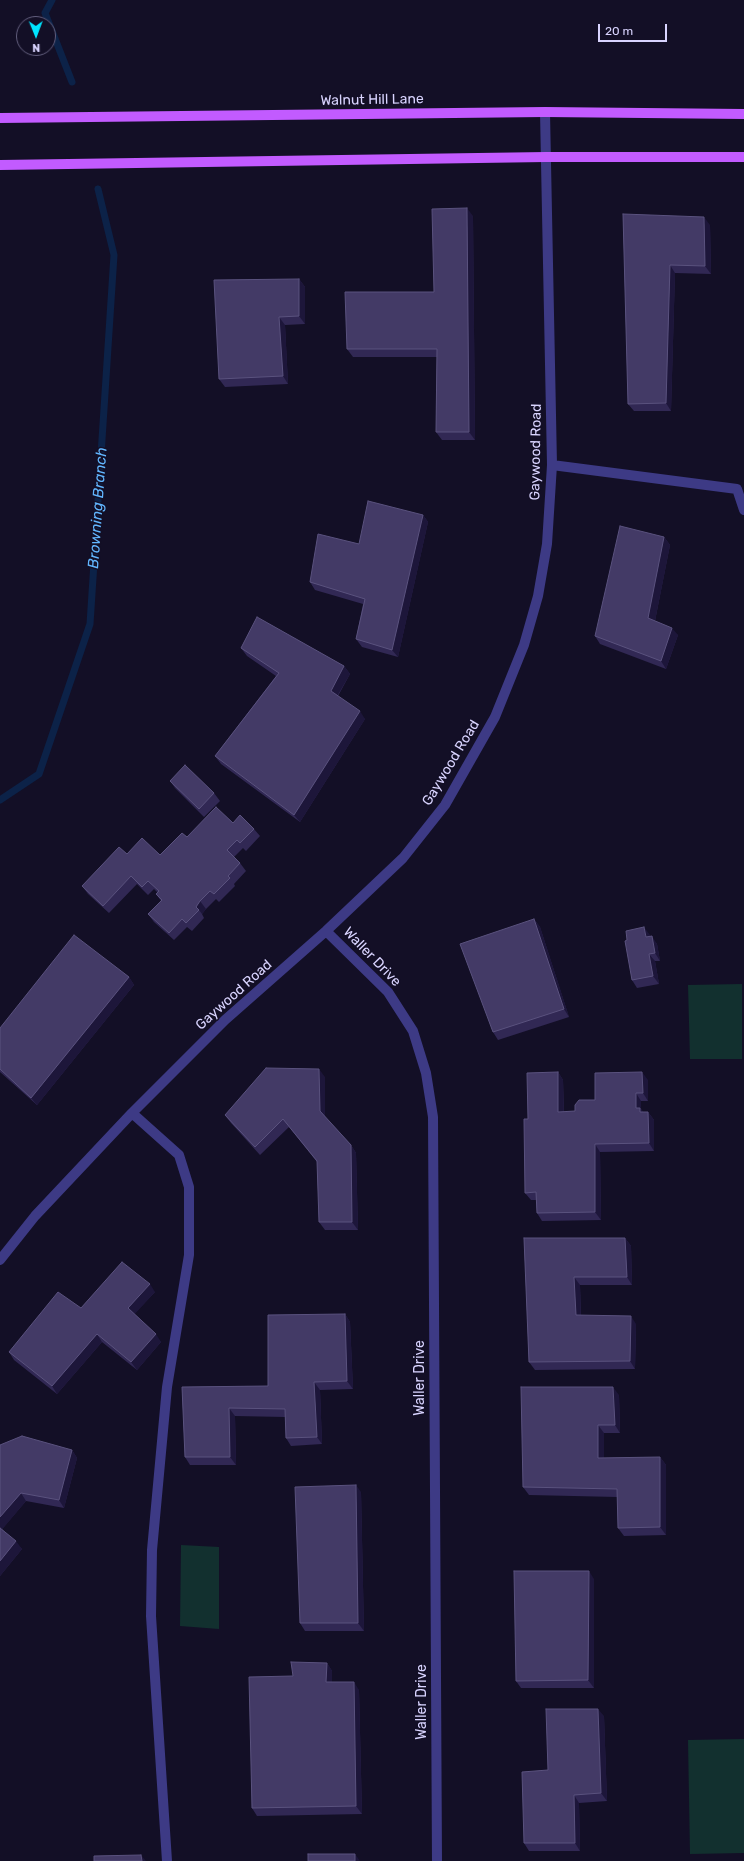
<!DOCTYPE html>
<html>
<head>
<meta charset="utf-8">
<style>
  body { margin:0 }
  #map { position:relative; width:744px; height:1861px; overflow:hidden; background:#130f26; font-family:Rubik,sans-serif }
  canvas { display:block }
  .north { position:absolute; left:16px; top:16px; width:40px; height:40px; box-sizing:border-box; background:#130f26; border:1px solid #625e7d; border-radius:50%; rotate:179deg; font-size:11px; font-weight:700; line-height:16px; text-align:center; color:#d9d4ff }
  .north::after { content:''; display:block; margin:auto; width:14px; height:18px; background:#00e5ff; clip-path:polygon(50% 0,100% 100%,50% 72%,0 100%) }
  .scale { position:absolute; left:598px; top:24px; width:69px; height:18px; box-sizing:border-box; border:2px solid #d9d4ff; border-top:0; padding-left:5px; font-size:12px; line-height:14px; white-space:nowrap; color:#d9d4ff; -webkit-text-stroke:3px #130f26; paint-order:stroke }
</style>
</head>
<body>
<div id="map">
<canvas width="744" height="1861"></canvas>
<div class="north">N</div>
<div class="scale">20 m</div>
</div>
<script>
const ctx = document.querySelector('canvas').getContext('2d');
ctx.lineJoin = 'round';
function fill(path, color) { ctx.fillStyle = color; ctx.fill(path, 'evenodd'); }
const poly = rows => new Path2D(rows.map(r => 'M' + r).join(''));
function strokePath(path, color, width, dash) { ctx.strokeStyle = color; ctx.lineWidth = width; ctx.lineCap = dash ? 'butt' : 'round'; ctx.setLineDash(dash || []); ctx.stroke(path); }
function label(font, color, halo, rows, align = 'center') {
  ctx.font = font + ' Rubik,sans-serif'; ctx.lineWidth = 3; ctx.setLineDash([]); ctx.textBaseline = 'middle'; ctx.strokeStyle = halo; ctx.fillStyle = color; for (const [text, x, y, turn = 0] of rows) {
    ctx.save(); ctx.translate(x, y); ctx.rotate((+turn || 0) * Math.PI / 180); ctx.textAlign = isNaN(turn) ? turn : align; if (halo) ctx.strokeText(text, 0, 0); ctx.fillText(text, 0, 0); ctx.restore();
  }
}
const green = poly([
  [742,984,742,1059,690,1059,688,985],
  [181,1545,219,1547,219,1629,180,1626],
  [744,1739,744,1853,690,1854,688,1740]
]);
const stream = poly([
  [52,0,45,13,72,82],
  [0,800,39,774,90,624,114,255,98,189]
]);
const minor = poly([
  [552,465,737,489,744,510],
  [326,931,388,992,413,1031,426,1073,433,1117,437,1861],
  [132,1113,179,1155,189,1187,189,1255,167,1387,152,1550,151,1616,167,1861],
  [0,1260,35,1216,132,1113,225,1020,326,931,403,858,445,805,495,717,524,645,538,596,547,544,552,465,545,112]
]);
const major = poly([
  [0,118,545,112,744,114],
  [0,165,546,157,744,157]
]);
const wall = poly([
  [623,214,710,225,711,274,675,273,671,411,634,411,628,404],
  [473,216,475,440,442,440,436,432,437,357,353,357,347,349,434,292],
  [299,279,305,287,305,324,285,325,288,384,225,387,219,379],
  [423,515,428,522,398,657,362,647,356,639,363,604,315,590,310,582,359,544],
  [664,537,670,545,655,621,678,635,666,669,600,644,595,636],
  [241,648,344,666,350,674,338,696,365,719,300,822,221,764,215,756,276,676,247,656],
  [170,781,214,793,220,801,204,817,175,788],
  [254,829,260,836,246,851,243,848,234,857,240,863,246,871,234,884,235,886,219,902,216,899,206,909,202,914,204,918,192,931,187,927,174,940,154,922,148,914,161,901,156,894,158,893,154,889,148,895,137,884,109,913,88,894,82,886,127,854,160,855,187,837],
  [534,919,540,927,569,1017,498,1040,493,1032],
  [650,935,650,936,657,944,660,961,655,961,659,984,637,988,632,980],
  [129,977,134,985,37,1105,0,1072,0,1028],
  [558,1072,563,1080,564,1112,575,1111,595,1100,648,1080,648,1101,641,1101,641,1109,643,1112,648,1112,654,1120,654,1151,600,1152,601,1220,542,1221,537,1213,536,1200,531,1200,525,1193,528,1119],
  [325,1077,325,1117,351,1145,356,1153,358,1230,325,1230,319,1222,317,1162,289,1127,260,1155,231,1123,225,1115],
  [524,1238,625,1238,631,1246,632,1285,580,1285,581,1315,636,1324,635,1369,535,1370,529,1362],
  [155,1292,134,1314,161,1342,137,1370,102,1342,57,1394,14,1360,9,1352,81,1308],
  [345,1314,350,1322,353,1389,320,1390,322,1444,291,1446,286,1438,285,1417,235,1416,236,1465,190,1465,185,1457,182,1387,268,1386],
  [619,1395,620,1433,604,1433,604,1458,660,1457,666,1465,666,1535,624,1536,618,1528,617,1497,529,1495,523,1487],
  [0,1445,72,1450,77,1458,64,1508,26,1501,2,1529,22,1549,0,1576],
  [361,1492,364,1631,305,1631,300,1623],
  [594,1579,594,1688,521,1688,516,1681],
  [327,1663,332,1671,332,1682,359,1690,362,1814,257,1816,252,1808,293,1676],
  [604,1716,607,1801,579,1803,580,1851,529,1851,524,1843,548,1770]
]);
const shadedWall = poly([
  [467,208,473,216,475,440,469,432],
  [704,217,710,225,711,274,705,266],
  [670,265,675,273,671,411,666,403],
  [299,279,305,287,305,324,299,316],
  [279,317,285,325,288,384,283,376],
  [423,515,428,522,398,657,392,650],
  [664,537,670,545,654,626,648,618],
  [672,628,678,635,666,669,661,661],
  [344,666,350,674,336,698,331,691],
  [360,711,365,719,300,822,294,815],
  [200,901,206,909,202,914,199,910,196,907],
  [534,919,540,927,569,1017,564,1009],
  [644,927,650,935,651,945,646,937],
  [652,936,657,944,660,961,655,953],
  [649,954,655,961,659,984,653,976],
  [129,977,134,985,37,1105,31,1098],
  [319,1069,325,1077,325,1119,320,1111],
  [558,1072,563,1080,564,1120,558,1112],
  [642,1072,648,1080,648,1101,643,1093],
  [636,1093,641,1101,641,1109,646,1115,646,1120,636,1108],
  [648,1112,654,1120,654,1151,649,1143],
  [595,1144,600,1152,601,1220,595,1212],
  [351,1145,356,1153,358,1230,352,1222],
  [625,1238,631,1246,632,1285,627,1277],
  [574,1277,580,1285,581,1323,576,1315],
  [150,1284,155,1292,133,1316,128,1308],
  [345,1314,350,1322,353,1389,347,1381],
  [631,1316,636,1324,635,1369,630,1361],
  [97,1334,102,1342,57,1394,52,1386],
  [156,1334,161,1342,137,1370,131,1362],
  [314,1382,320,1390,322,1444,317,1437],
  [613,1387,619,1395,620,1433,615,1425],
  [229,1408,235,1416,236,1465,230,1457],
  [598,1425,604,1433,604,1466,598,1458],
  [72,1450,77,1458,64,1508,59,1500],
  [660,1457,666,1465,666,1535,660,1527],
  [356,1485,361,1492,364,1631,358,1623],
  [21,1493,26,1501,0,1532,0,1517],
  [16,1541,22,1549,0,1576,0,1561],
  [589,1571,594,1579,594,1688,588,1680],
  [327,1663,332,1671,332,1690,326,1682],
  [354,1682,359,1690,362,1814,356,1806],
  [598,1709,604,1716,607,1801,601,1793],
  [574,1795,579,1803,580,1851,575,1843],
  [355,1854,360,1861,355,1861],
  [141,1855,146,1861,142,1861]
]);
const building = poly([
  [467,208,469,432,436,432,437,349,347,349,345,292,434,292,432,209,467,208],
  [623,214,704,217,705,266,670,265,666,403,628,404,623,214],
  [299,279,299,316,279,317,283,376,219,379,214,280,299,279],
  [368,501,423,515,392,650,356,639,365,599,310,582,318,534,359,544,368,501],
  [620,526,664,537,648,618,672,628,661,661,595,636,620,526],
  [257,617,344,666,331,691,360,711,294,815,215,756,279,673,241,648,257,617],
  [185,765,214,793,199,809,170,781,185,765],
  [216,807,233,823,240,815,254,829,240,843,237,840,227,850,240,863,228,876,230,878,214,894,210,891,200,901,196,907,199,910,186,923,182,919,169,933,148,914,162,900,156,894,159,891,148,881,142,887,131,876,103,906,82,886,119,847,127,854,142,838,160,855,182,833,187,837,216,807],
  [534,919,564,1009,493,1032,460,944,534,919],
  [644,927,646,937,652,936,655,953,649,954,653,976,632,980,625,941,627,940,626,931,644,927],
  [74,935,129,977,31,1098,0,1069,0,1028,74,935],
  [266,1068,319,1069,320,1111,351,1145,352,1222,319,1222,317,1161,283,1119,255,1147,225,1115,266,1068],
  [558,1072,558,1112,575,1111,575,1105,579,1100,595,1100,595,1073,642,1072,643,1093,636,1093,636,1108,640,1108,640,1112,648,1112,649,1143,595,1144,595,1212,537,1213,536,1192,525,1193,524,1119,528,1119,527,1073,558,1072],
  [524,1238,625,1238,627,1277,574,1277,576,1315,631,1316,630,1361,529,1362,524,1238],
  [122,1262,150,1284,128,1308,156,1334,131,1362,97,1334,52,1386,9,1352,58,1292,81,1308,122,1262],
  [345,1314,347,1381,314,1382,317,1437,286,1438,285,1409,229,1408,230,1457,185,1457,182,1387,268,1386,268,1315,345,1314],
  [521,1387,613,1387,615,1425,598,1425,598,1458,660,1457,660,1527,618,1528,617,1489,523,1487,521,1387],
  [22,1436,72,1450,59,1500,21,1493,0,1517,0,1445,22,1436],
  [356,1485,358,1623,300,1623,295,1487,356,1485],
  [0,1528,16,1541,0,1561,0,1528],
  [514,1571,589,1571,588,1680,516,1681,514,1571],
  [291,1662,327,1663,326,1682,354,1682,356,1806,252,1808,249,1677,293,1676,291,1662],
  [546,1709,598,1709,601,1793,574,1795,575,1843,524,1843,522,1772,548,1770,546,1709],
  [308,1854,355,1854,355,1861,308,1861,308,1854],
  [141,1855,142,1861,94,1861,94,1856,141,1855]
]);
const streetNames = [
  ["Walnut Hill Lane",372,100,-1],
  ["Gaywood Road",536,452,-89],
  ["Gaywood Road",451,763,-59],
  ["Waller Drive",372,957,46],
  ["Gaywood Road",234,995,-42],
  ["Waller Drive",420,1378,-90],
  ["Waller Drive",422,1702,-90]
];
const waterNames = [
  ["Browning Branch",98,508,-86]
];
fill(green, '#12302f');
strokePath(stream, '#0c2248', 7);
strokePath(minor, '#3d3a85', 10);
strokePath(major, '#c25bff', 10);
fill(wall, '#312854');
fill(shadedWall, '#1d163a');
fill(building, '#433a66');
strokePath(building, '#5a527e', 1);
label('14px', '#d9d4ff', '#130f26', streetNames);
label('italic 15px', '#62b6ff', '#130f26', waterNames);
</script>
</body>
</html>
